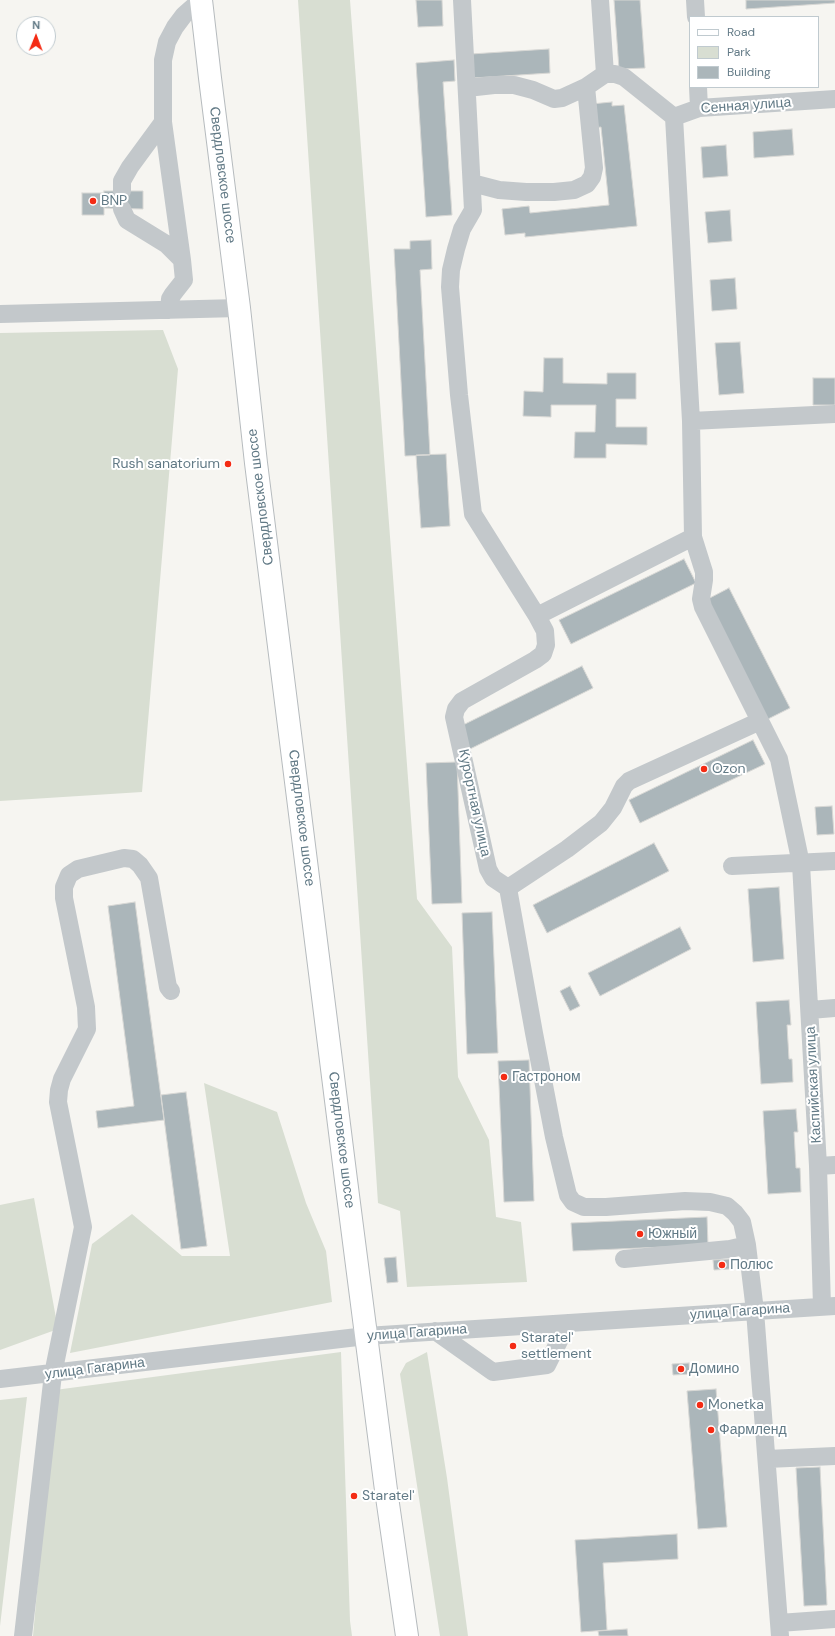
<!DOCTYPE html>
<html>
<head>
<meta charset="utf-8">
<style>
  body { margin:0 }
  #map { position:relative; width:835px; height:1636px; overflow:hidden; background:#f6f5f1; font-family:"DM Sans",sans-serif }
  canvas { display:block }
  .legend { position:absolute; left:689px; top:16px; width:130px; height:72px; box-sizing:border-box; background:#fff; border:1px solid #c0cacf; margin:0; padding:5px 7px; list-style:none; font-size:12px; color:#627a86 }
  .legend li { display:flex; align-items:center; gap:8px; height:20px }
  .legend b { width:20px; border:1px solid #c0cacf }
  .north { position:absolute; left:16px; top:16px; width:40px; height:40px; box-sizing:border-box; background:#fff; border:1px solid #c0cacf; border-radius:50%; rotate:1deg; font-size:11px; font-weight:700; line-height:16px; text-align:center; color:#627a86 }
  .north::after { content:''; display:block; margin:auto; width:14px; height:18px; background:#f42b14; clip-path:polygon(50% 0,100% 100%,50% 72%,0 100%) }
</style>
</head>
<body>
<div id="map">
<canvas width="835" height="1636"></canvas>
<ul class="legend">
<li><b style="height:5px;background:#fff"></b>Road</li>
<li><b style="height:11px;background:#d8ded2"></b>Park</li>
<li><b style="height:11px;background:#abb6ba"></b>Building</li>
</ul>
<div class="north">N</div>
</div>
<script>
const ctx = document.querySelector('canvas').getContext('2d');
ctx.lineJoin = 'round';
function fill(path, color) { ctx.fillStyle = color; ctx.fill(path, 'evenodd'); }
const poly = rows => new Path2D(rows.map(r => 'M' + r).join(''));
function strokePath(path, color, width, dash) { ctx.strokeStyle = color; ctx.lineWidth = width; ctx.lineCap = dash ? 'butt' : 'round'; ctx.setLineDash(dash || []); ctx.stroke(path); }
function label(font, color, halo, rows, align = 'center') {
  ctx.font = font + ' "DM Sans",sans-serif'; ctx.lineWidth = 4; ctx.setLineDash([]); ctx.textBaseline = 'middle'; ctx.strokeStyle = halo; ctx.fillStyle = color; for (const [text, x, y, turn = 0] of rows) {
    ctx.save(); ctx.translate(x, y); ctx.rotate((+turn || 0) * Math.PI / 180); ctx.textAlign = isNaN(turn) ? turn : align; if (halo) ctx.strokeText(text, 0, 0); ctx.fillText(text, 0, 0); ctx.restore();
  }
}
const green = poly([
  [298,0,350,0,417,899,452,947,458,1077,489,1140,496,1217,521,1222,527,1282,407,1287,400,1211,378,1203],
  [163,330,178,369,142,792,0,801,0,333],
  [204,1083,277,1112,306,1203,326,1251,332,1302,70,1353,92,1244,132,1214,182,1256,230,1256],
  [34,1198,58,1329,0,1350,0,1205],
  [341,1352,350,1621,352,1636,33,1636,55,1390],
  [427,1352,447,1478,468,1636,440,1636,400,1374,406,1363],
  [27,1397,0,1626,0,1400]
]);
const building = poly([
  [416,0,442,0,443,26,418,27,416,0],
  [614,0,640,0,645,68,619,69,614,0],
  [746,0,835,0,835,3,746,9,746,0],
  [549,49,550,73,473,78,471,54,549,49],
  [454,60,455,81,443,82,452,215,426,217,416,63,454,60],
  [612,102,612,106,624,105,637,226,525,237,525,233,505,235,502,209,529,206,530,213,609,205,601,127,593,128,591,104,612,102],
  [792,129,794,155,754,158,753,132,792,129],
  [726,145,728,176,703,178,701,147,726,145],
  [104,191,143,191,143,209,104,208,104,191],
  [82,193,104,193,104,215,82,215,82,193],
  [730,210,732,241,708,243,705,212,730,210],
  [431,240,432,269,420,270,430,455,405,456,394,249,410,249,410,241,431,240],
  [735,278,737,309,712,311,710,280,735,278],
  [740,342,744,393,719,395,715,343,740,342],
  [544,358,563,358,563,383,607,384,607,373,636,373,636,399,616,399,616,427,647,427,647,445,606,444,606,458,574,458,575,432,595,432,596,405,551,405,551,417,523,416,524,391,543,392,544,358],
  [813,378,835,378,835,405,813,405,813,378],
  [446,454,450,526,421,528,416,455,446,454],
  [684,559,696,583,571,644,559,620,684,559],
  [729,588,790,708,766,720,704,601,729,588],
  [582,666,593,688,470,749,459,727,582,666],
  [753,740,765,764,640,823,629,800,753,740],
  [457,762,462,903,432,904,426,763,457,762],
  [832,806,834,834,817,835,815,807,832,806],
  [654,843,669,871,547,933,533,905,654,843],
  [779,887,784,959,753,962,748,889,779,887],
  [135,902,164,1120,98,1128,96,1111,134,1106,108,906,135,902],
  [492,912,498,1053,467,1054,462,913,492,912],
  [680,927,691,949,600,996,588,973,680,927],
  [570,986,580,1006,570,1011,560,991,570,986],
  [789,1000,791,1025,787,1025,789,1059,792,1059,793,1082,761,1084,756,1002,789,1000],
  [529,1060,534,1201,504,1202,498,1061,529,1060],
  [186,1092,207,1246,181,1249,161,1095,186,1092],
  [796,1109,798,1132,794,1132,796,1168,800,1168,801,1192,768,1194,763,1111,796,1109],
  [707,1217,708,1245,573,1251,571,1223,707,1217],
  [396,1257,398,1282,387,1283,384,1258,396,1257],
  [730,1259,730,1269,714,1270,713,1260,730,1259],
  [689,1363,690,1374,673,1375,672,1364,689,1363],
  [716,1389,727,1527,698,1529,687,1391,716,1389],
  [820,1467,827,1605,804,1606,796,1468,820,1467],
  [677,1534,678,1559,603,1563,607,1630,581,1632,575,1540,677,1534],
  [627,1629,628,1636,599,1636,598,1631,627,1629]
]);
const minor = poly([
  [462,0,473,210,462,229,456,249,451,270,450,287,459,395,473,514,537,616],
  [600,0,605,74],
  [695,0,696,17],
  [698,87,699,108],
  [467,88,494,85,514,85,533,90,554,99,562,98,586,87,605,74,615,74,624,77,674,117,699,108,835,99],
  [674,117,691,421,693,537,704,572,704,580,701,599,703,607,779,759,801,864,818,1166,822,1307],
  [163,122,182,260],
  [472,183,499,190,526,192,554,192,574,190,587,184,592,177,594,168,586,87],
  [122,191,122,181,130,167,163,122,163,60,167,42,175,27,184,15,201,0],
  [122,209,127,220,166,244,182,260,184,280,173,294,170,299,169,310],
  [0,314,239,308],
  [691,421,835,414],
  [693,537,537,616,545,631,546,645,543,654,535,660,462,701,456,709,454,717,488,869,493,878,508,888,534,1033,554,1137,568,1195,573,1202,584,1207,606,1207,685,1201,710,1202,727,1206,735,1213,742,1222,747,1245,755,1311,780,1636],
  [732,866,835,861],
  [508,888,567,849,601,823,613,808,624,786,629,781,760,721],
  [810,1010,835,1008],
  [818,1166,835,1165],
  [624,1259,730,1249,747,1245],
  [435,1331,493,1372,547,1365,568,1323],
  [0,1379,366,1336,835,1306],
  [767,1459,835,1456],
  [779,1623,835,1619],
  [23,1636,53,1374,83,1227,58,1102,59,1090,62,1079,87,1029,86,1007,64,898,64,887,69,875,78,869,124,858,133,859,140,865,149,878,168,987,171,991]
]);
const major = poly([
  [201,0,210,78,239,308,256,463,346,1180,386,1490,407,1636]
]);
const markers = [
  [93,201,4,"#f42b14"],
  [228,464,4,"#f42b14"],
  [704,769,4,"#f42b14"],
  [504,1077,4,"#f42b14"],
  [640,1234,4,"#f42b14"],
  [722,1265,4,"#f42b14"],
  [513,1346,4,"#f42b14"],
  [681,1369,4,"#f42b14"],
  [700,1405,4,"#f42b14"],
  [711,1430,4,"#f42b14"],
  [354,1496,4,"#f42b14"]
];
const streetNames = [
  ["Сенная улица",746,106,-4],
  ["Свердловское шоссе",222,175,83],
  ["Свердловское шоссе",261,497,-97],
  ["Курортная улица",474,803,78],
  ["Свердловское шоссе",301,818,83],
  ["Каспийская улица",814,1085,-93],
  ["Свердловское шоссе",341,1140,83],
  ["улица Гагарина",740,1312,-4],
  ["улица Гагарина",417,1333,-4],
  ["улица Гагарина",95,1369,-7]
];
const poiNames = [
  ["BNP",101,201],
  ["Rush sanatorium",220,464,"right"],
  ["Ozon",712,769],
  ["Гастроном",512,1077],
  ["Южный",648,1234],
  ["Полюс",730,1265],
  ["Staratel'",521,1338],
  ["settlement",521,1354],
  ["Домино",689,1369],
  ["Monetka",708,1405],
  ["Фармленд",719,1430],
  ["Staratel'",362,1496]
];
fill(green, '#d8ded2');
fill(building, '#abb6ba');
strokePath(building, '#d7d7d4', 1);
strokePath(major, '#b6bbbe', 24);
strokePath(minor, '#c3c8cb', 18);
strokePath(major, '#fff', 22);
for (const [x, y, r, color] of markers) { const dot = new Path2D(); dot.arc(x, y, r, 0, 2 * Math.PI); ctx.fillStyle = color; ctx.fill(dot); strokePath(dot, '#fff', 1.5); }
label('14px', '#627a86', '#fff', streetNames);
label('14px', '#627a86', '#fff', poiNames, 'left');
</script>
</body>
</html>
